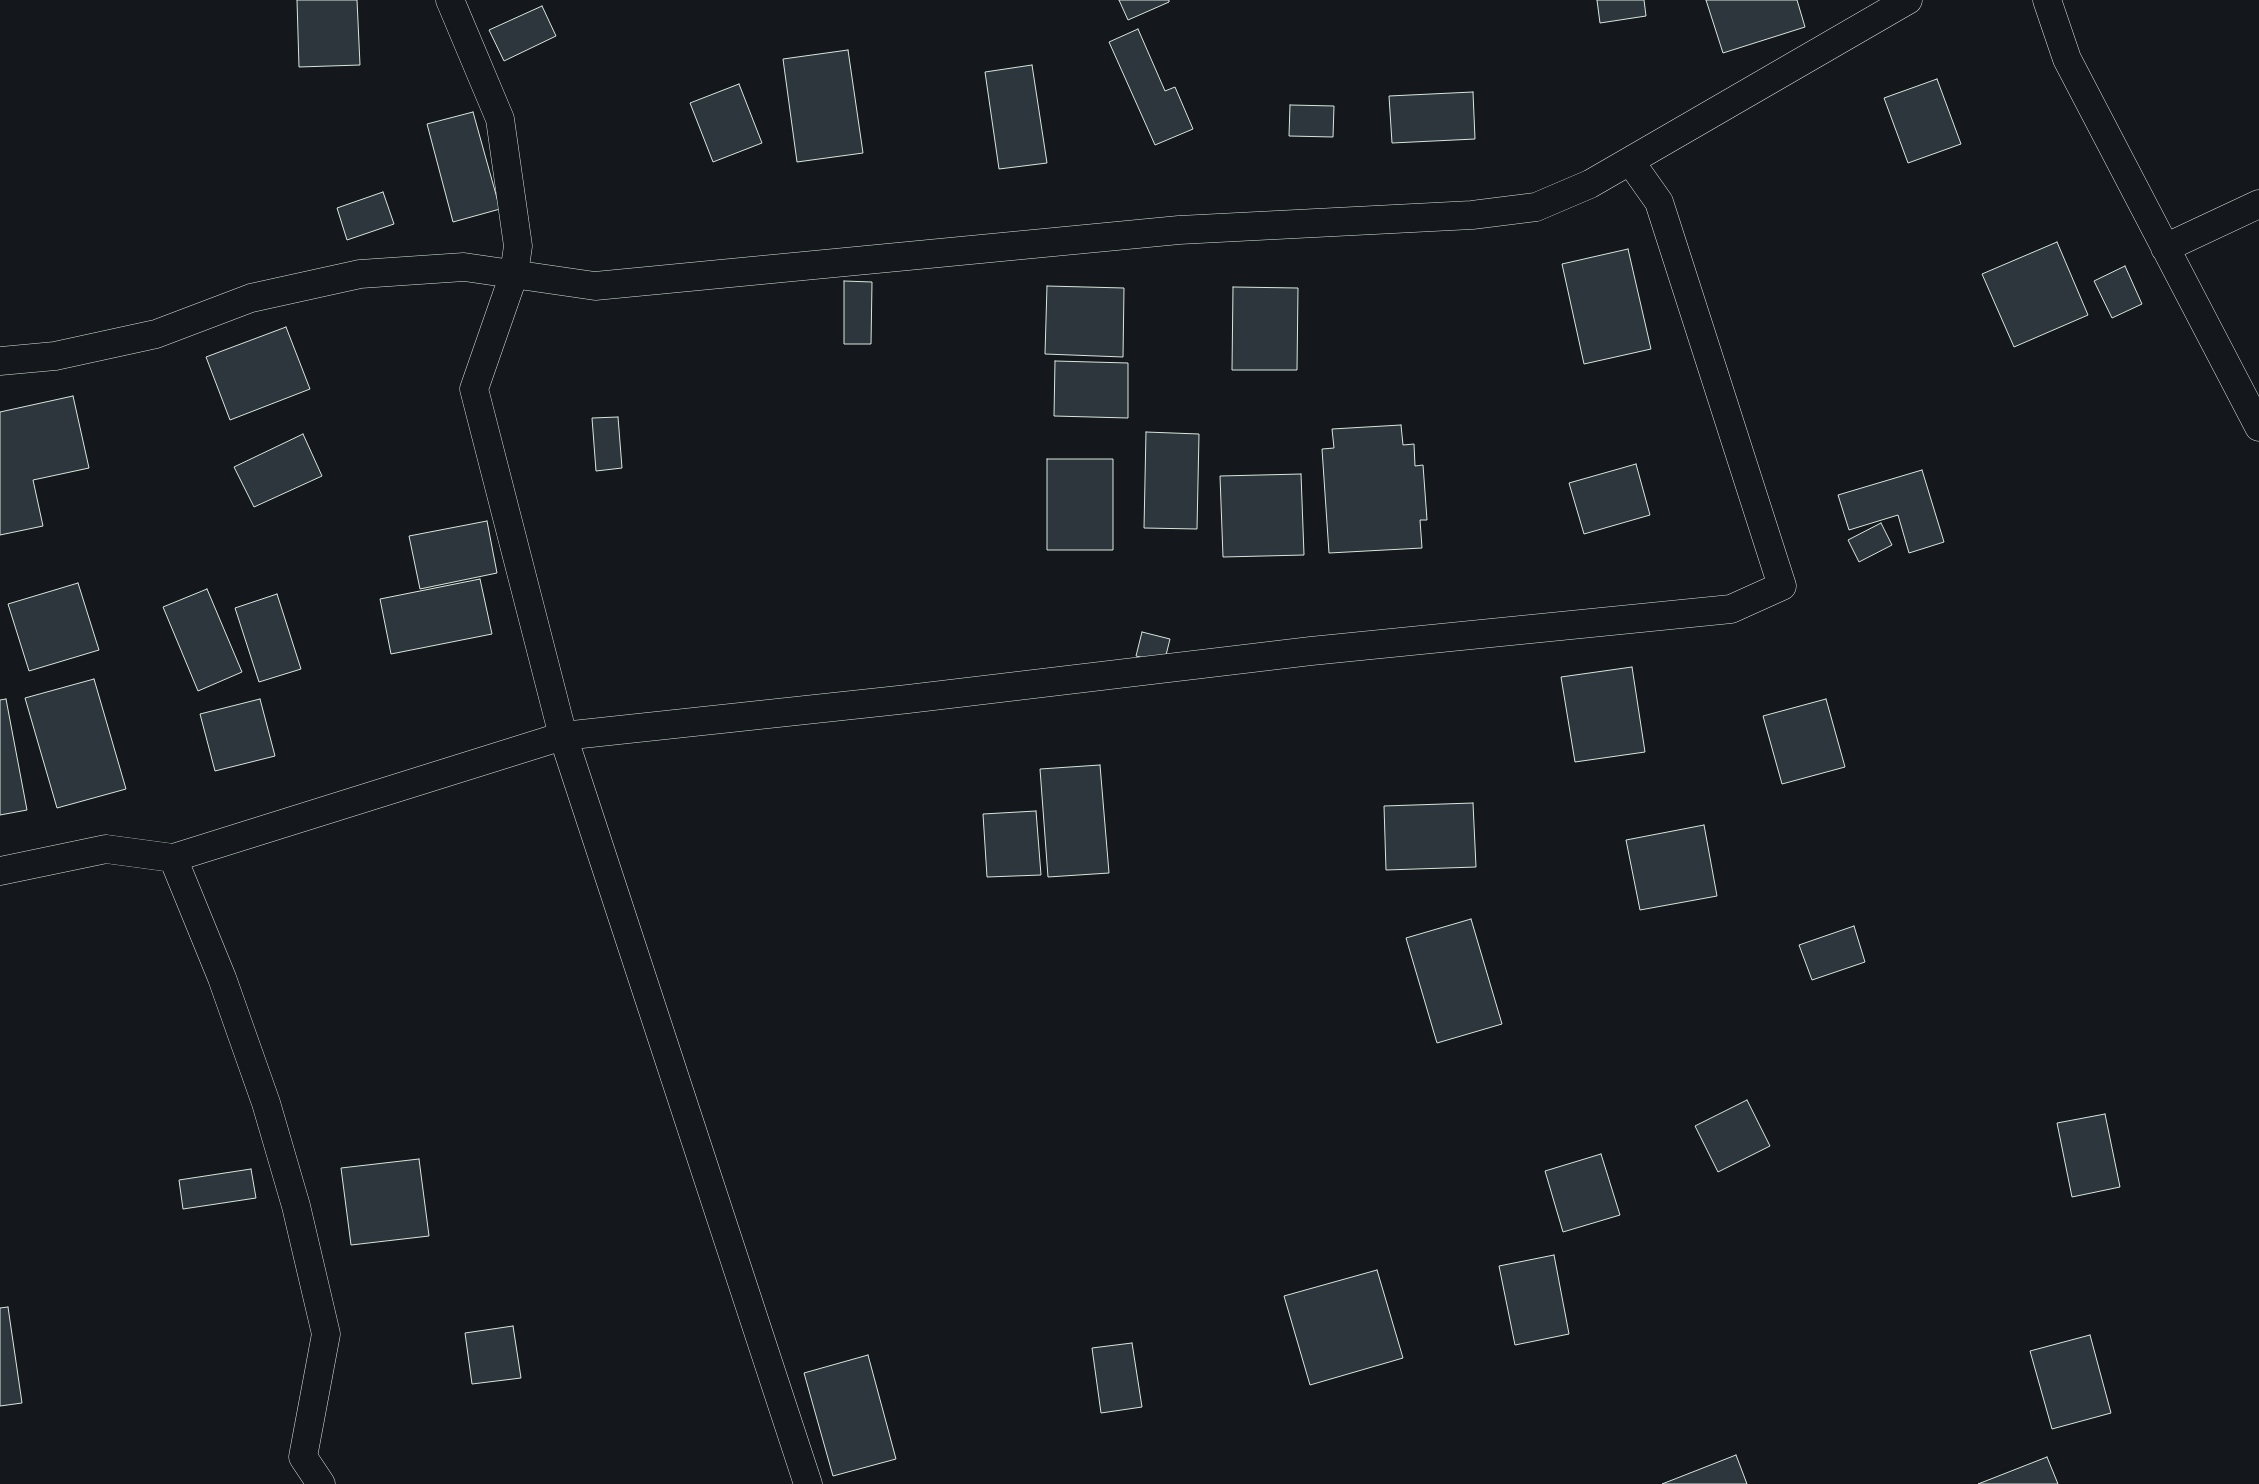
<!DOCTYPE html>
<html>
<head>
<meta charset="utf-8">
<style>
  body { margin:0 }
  canvas { display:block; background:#14181c }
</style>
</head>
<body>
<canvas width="2259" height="1484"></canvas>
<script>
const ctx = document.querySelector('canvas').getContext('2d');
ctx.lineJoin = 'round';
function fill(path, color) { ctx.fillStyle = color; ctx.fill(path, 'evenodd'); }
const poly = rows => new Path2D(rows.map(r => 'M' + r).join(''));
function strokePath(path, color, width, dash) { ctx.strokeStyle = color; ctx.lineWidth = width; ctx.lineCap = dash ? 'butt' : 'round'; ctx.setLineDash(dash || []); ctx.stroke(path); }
const building = poly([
  [297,0,357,0,360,65,299,67,297,0],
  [1119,0,1169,0,1169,2,1128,20,1119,0],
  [1597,0,1644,0,1646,16,1600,23,1597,0],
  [1706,0,1797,0,1805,27,1723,53,1706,0],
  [542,6,556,36,504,61,489,30,542,6],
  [1138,29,1165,91,1175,87,1193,129,1155,145,1109,42,1138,29],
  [848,50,863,153,797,162,783,59,848,50],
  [1032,65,1047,163,999,169,985,72,1032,65],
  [1937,79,1961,144,1908,163,1884,98,1937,79],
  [739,84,762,143,713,162,690,103,739,84],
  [1473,92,1475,139,1392,143,1389,96,1473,92],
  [1290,105,1334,106,1333,137,1289,136,1290,105],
  [473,112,500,209,453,222,427,124,473,112],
  [383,192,394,224,347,240,337,208,383,192],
  [2057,242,2088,315,2014,347,1982,274,2057,242],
  [1628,249,1651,349,1584,364,1562,264,1628,249],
  [2125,266,2142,304,2112,318,2094,281,2125,266],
  [844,281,872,282,871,344,844,344,844,281],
  [1047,286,1124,288,1123,357,1045,354,1047,286],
  [1233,287,1298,288,1297,370,1232,370,1233,287],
  [286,327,310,389,230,420,206,357,286,327],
  [1055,361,1128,363,1128,418,1054,416,1055,361],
  [73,396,89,468,33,480,43,526,0,535,0,412,73,396],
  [618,417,622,468,596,471,592,418,618,417],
  [1401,425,1403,445,1414,444,1415,466,1423,465,1427,520,1420,520,1422,548,1329,553,1322,449,1334,448,1332,429,1401,425],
  [1146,432,1199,434,1197,529,1144,528,1146,432],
  [303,434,322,476,254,507,234,467,303,434],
  [1047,459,1113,459,1113,550,1047,550,1047,459],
  [1636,464,1650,515,1584,534,1569,483,1636,464],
  [1922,470,1944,542,1909,553,1898,515,1849,530,1838,495,1922,470],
  [1301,474,1304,555,1223,557,1220,476,1301,474],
  [487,521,497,573,420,589,409,536,487,521],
  [1881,523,1892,545,1859,562,1848,540,1881,523],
  [480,579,492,634,391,654,380,599,480,579],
  [78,583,99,650,29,671,8,604,78,583],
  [207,589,242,672,198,691,163,607,207,589],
  [277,594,301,669,259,682,235,608,277,594],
  [1142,632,1170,639,1164,663,1136,656,1142,632],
  [1632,667,1645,752,1575,762,1561,677,1632,667],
  [94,679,126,789,57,808,25,698,94,679],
  [6,699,27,810,0,815,0,700,6,699],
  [260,699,275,756,215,771,200,714,260,699],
  [1826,699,1845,767,1782,784,1763,716,1826,699],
  [1100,765,1109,873,1048,877,1040,769,1100,765],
  [1473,803,1476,867,1386,870,1384,806,1473,803],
  [1036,811,1041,875,987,877,983,814,1036,811],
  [1704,825,1717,896,1640,910,1626,840,1704,825],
  [1471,919,1502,1024,1437,1043,1406,938,1471,919],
  [1854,926,1865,962,1812,980,1799,945,1854,926],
  [1747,1100,1770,1146,1718,1172,1695,1126,1747,1100],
  [2105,1114,2120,1187,2072,1197,2057,1123,2105,1114],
  [1601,1154,1620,1215,1563,1232,1545,1171,1601,1154],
  [419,1159,429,1236,351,1245,341,1168,419,1159],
  [251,1169,256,1198,183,1209,179,1180,251,1169],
  [1554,1255,1569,1334,1515,1345,1499,1266,1554,1255],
  [1377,1270,1403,1358,1310,1385,1284,1296,1377,1270],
  [8,1307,22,1403,0,1406,0,1308,8,1307],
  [513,1326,521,1378,472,1384,465,1333,513,1326],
  [2090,1335,2111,1413,2052,1429,2030,1351,2090,1335],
  [1132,1343,1142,1407,1101,1413,1092,1348,1132,1343],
  [868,1355,896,1459,833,1476,804,1373,868,1355],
  [1736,1455,1747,1484,1662,1484,1736,1455],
  [2047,1457,2058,1484,1978,1484,2047,1457]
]);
const minor = poly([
  [450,0,500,119,518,246,514,274,474,389,563,736,808,1484],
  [2047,0,2067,59,2259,427],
  [2165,248,2259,204],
  [0,361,55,356,156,334,251,298,360,274,464,267,595,286,1179,230,1472,215,1536,207,1590,184,1908,0],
  [173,858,222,978,266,1103,296,1206,326,1334,303,1457,321,1484],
  [0,871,106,849,173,858,563,736,908,699,1311,651,1731,609,1782,586,1659,202,1630,161]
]);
fill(building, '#2c363c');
strokePath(building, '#d8e6dc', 1);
strokePath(minor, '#d8e6dc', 29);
strokePath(minor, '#14181c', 28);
</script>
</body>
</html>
